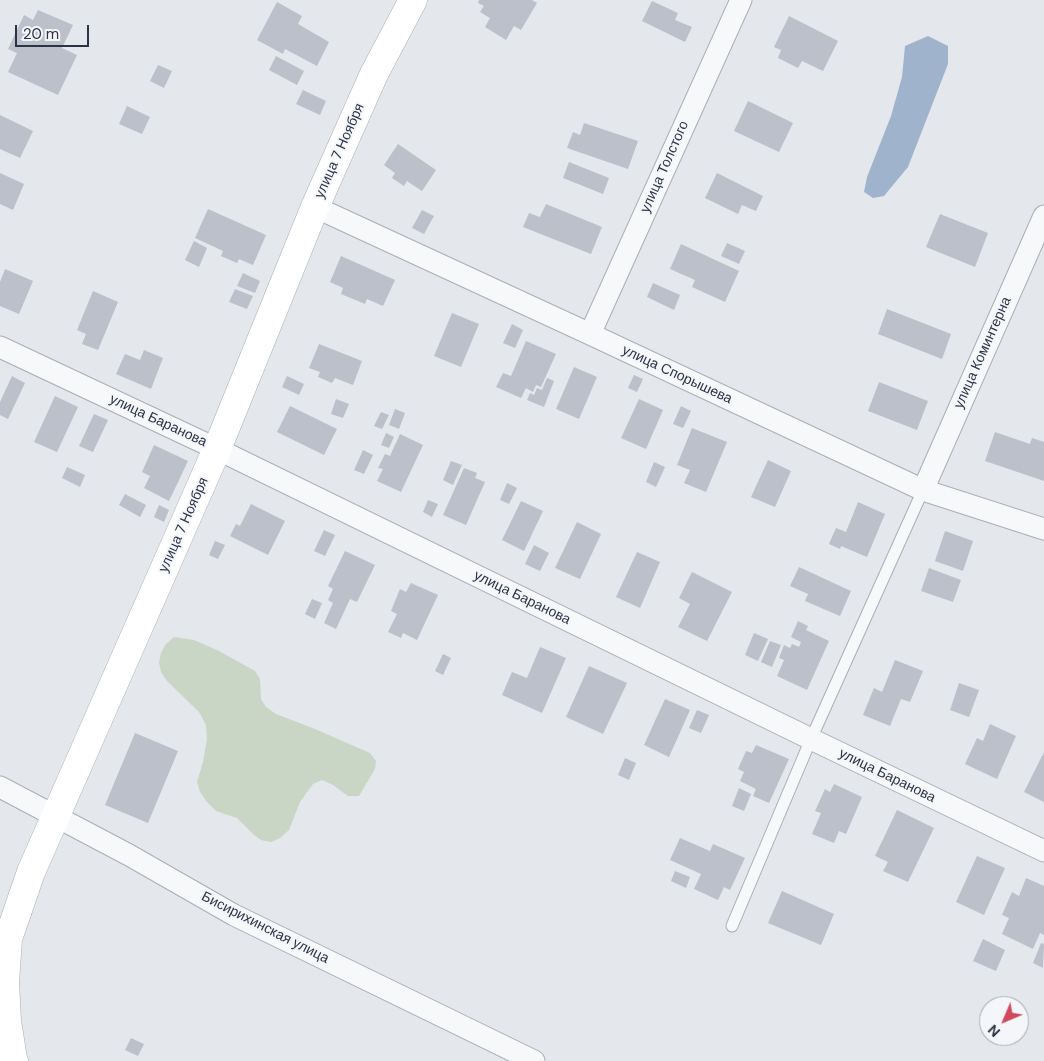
<!DOCTYPE html>
<html>
<head>
<meta charset="utf-8">
<style>
  body { margin:0 }
  #map { position:relative; width:1044px; height:1061px; overflow:hidden; background:#e4e7ec; font-family:"DM Sans",sans-serif }
  canvas { display:block }
  .north { position:absolute; left:979px; top:996px; width:50px; height:50px; box-sizing:border-box; background:#f4f6f9; border:1px solid #a4a8b1; border-radius:50%; rotate:225deg; font-size:14px; font-weight:700; line-height:20px; text-align:center; color:#2b3445 }
  .north::after { content:''; display:block; margin:auto; width:18px; height:22px; background:#d1495b; clip-path:polygon(50% 0,100% 100%,50% 72%,0 100%) }
  .scale { position:absolute; left:15px; top:25px; width:74px; height:22px; box-sizing:border-box; border:2px solid #2b3445; border-top:0; padding-left:6px; font-size:15px; line-height:18px; white-space:nowrap; color:#2b3445; -webkit-text-stroke:4px #f4f6f9; paint-order:stroke }
</style>
</head>
<body>
<div id="map">
<canvas width="1044" height="1061"></canvas>
<div class="north">N</div>
<div class="scale">20 m</div>
</div>
<script>
const ctx = document.querySelector('canvas').getContext('2d');
ctx.lineJoin = 'round';
function fill(path, color) { ctx.fillStyle = color; ctx.fill(path, 'evenodd'); }
const poly = rows => new Path2D(rows.map(r => 'M' + r).join(''));
function strokePath(path, color, width, dash) { ctx.strokeStyle = color; ctx.lineWidth = width; ctx.lineCap = dash ? 'butt' : 'round'; ctx.setLineDash(dash || []); ctx.stroke(path); }
function label(font, color, halo, rows, align = 'center') {
  ctx.font = font + ' "DM Sans",sans-serif'; ctx.lineWidth = 4; ctx.setLineDash([]); ctx.textBaseline = 'middle'; ctx.strokeStyle = halo; ctx.fillStyle = color; for (const [text, x, y, turn = 0] of rows) {
    ctx.save(); ctx.translate(x, y); ctx.rotate((+turn || 0) * Math.PI / 180); ctx.textAlign = isNaN(turn) ? turn : align; if (halo) ctx.strokeText(text, 0, 0); ctx.fillText(text, 0, 0); ctx.restore();
  }
}
const green = poly([
  [174,637,194,640,217,650,255,671,260,679,261,699,266,707,276,714,315,729,370,753,376,761,375,769,359,796,348,796,333,785,322,780,313,784,300,802,289,830,280,838,271,842,261,840,253,834,237,818,216,811,207,802,200,792,197,782,203,762,207,739,206,725,199,712,167,681,161,672,159,662,161,653,166,644]
]);
const water = poly([
  [928,36,948,46,948,64,908,167,884,196,873,198,864,192,867,177,891,116,902,77,905,46]
]);
const building = poly([
  [479,0,532,0,537,3,521,30,514,26,506,40,485,27,490,18,480,12,484,6,478,3],
  [652,1,678,13,675,20,692,27,685,42,642,21],
  [277,2,302,16,298,24,329,42,317,66,285,49,283,54,257,40],
  [38,10,73,25,62,48,77,55,58,95,8,72,17,53,8,49,24,15,33,20],
  [789,16,838,41,823,71,802,61,798,68,778,58,781,50,774,47],
  [276,56,304,71,297,85,269,70],
  [158,65,172,71,164,88,150,81],
  [303,90,326,101,320,115,296,104],
  [748,101,793,123,779,152,734,131],
  [127,106,150,117,142,134,119,124],
  [0,115,33,131,20,158,0,149],
  [584,123,638,141,628,169,567,148,573,132,580,135],
  [398,144,436,170,422,191,407,181,404,186,392,178,395,173,384,165],
  [569,162,609,178,603,194,563,178],
  [0,173,24,184,13,210,0,204],
  [717,173,763,196,756,211,742,205,738,214,705,198],
  [546,204,602,227,591,254,523,227,529,213,540,217],
  [208,209,266,235,253,265,239,259,237,263,221,256,223,251,195,238],
  [422,210,434,216,424,234,412,228],
  [940,214,988,233,975,267,926,247],
  [194,241,207,248,199,267,185,260],
  [727,243,745,251,739,264,721,256],
  [681,244,739,271,725,302,692,287,695,280,670,269],
  [341,256,395,280,383,306,367,299,365,304,341,294,343,288,330,282],
  [5,269,33,281,19,314,0,306,0,282],
  [243,273,260,281,255,293,237,286],
  [653,283,680,295,674,310,647,297],
  [235,289,253,296,247,309,229,302],
  [93,291,118,302,98,350,82,344,86,334,77,330],
  [887,309,951,334,942,359,878,334],
  [452,313,479,324,461,367,434,356],
  [512,324,523,330,515,348,503,343],
  [526,341,556,354,541,387,536,385,533,392,526,388,521,398,496,387,503,373,511,376],
  [319,344,362,361,353,385,335,378,332,383,318,377,320,372,309,368],
  [144,350,163,358,151,389,116,374,125,354,140,360],
  [574,367,597,377,579,419,556,409],
  [634,375,643,379,637,392,628,388],
  [12,376,25,383,8,419,0,415,0,402],
  [287,376,304,384,299,395,282,387],
  [547,378,554,381,544,407,527,400,530,393,534,395,537,388,542,390],
  [879,382,928,401,917,430,868,411],
  [55,396,78,407,57,452,34,442],
  [336,399,349,404,343,418,331,414],
  [639,399,663,410,646,449,621,438],
  [290,406,337,429,324,455,277,432],
  [681,406,691,411,683,428,673,424],
  [395,409,405,413,399,429,389,425],
  [381,412,389,415,382,429,374,426],
  [94,414,108,420,93,452,79,446],
  [692,428,727,442,706,492,684,483,690,470,677,465],
  [995,432,1030,444,1032,438,1044,442,1044,481,985,461],
  [386,433,394,437,389,448,381,445],
  [400,434,423,445,401,492,377,481,383,469,378,468,385,454,390,456],
  [154,445,188,461,169,501,144,488,150,476,142,472],
  [363,450,373,455,364,474,354,470],
  [768,460,791,471,775,507,751,497],
  [451,461,462,465,453,485,443,480],
  [654,462,665,467,656,487,646,482],
  [67,467,85,475,80,487,62,478],
  [464,468,477,473,475,478,485,482,466,525,443,515],
  [507,483,517,488,509,504,500,500],
  [125,494,146,505,140,517,119,505],
  [428,500,438,504,432,517,423,512],
  [521,501,543,511,524,551,502,540],
  [858,502,885,514,867,557,841,546,840,549,829,544,836,528,846,532],
  [251,504,285,521,268,555,230,536,236,524,240,526],
  [159,505,169,510,164,522,154,517],
  [577,522,601,534,580,579,555,568],
  [324,530,335,535,325,556,314,551],
  [945,531,973,541,963,571,935,561],
  [215,541,225,545,218,559,209,555],
  [534,545,549,553,540,571,525,564],
  [345,551,375,565,357,602,350,599,336,629,324,623,333,603,328,600,333,589,328,586],
  [637,552,660,562,640,608,616,597],
  [799,567,851,591,840,616,805,601,808,594,790,586],
  [929,568,961,580,953,602,921,591],
  [692,572,732,592,707,641,678,627,690,604,679,598],
  [411,583,438,595,417,640,403,633,401,638,388,632,397,614,391,611,400,589,406,592],
  [312,599,322,603,315,619,305,614],
  [798,621,808,626,806,630,829,641,807,690,777,676,784,660,779,658,784,645,790,648,792,644,799,647,801,642,791,637],
  [754,633,768,639,758,661,745,655],
  [770,641,781,645,772,667,761,662],
  [540,647,566,658,542,713,502,695,512,672,527,678],
  [443,654,451,658,443,675,435,671],
  [895,660,923,671,910,702,901,699,890,726,863,715,874,688,882,692],
  [589,666,627,683,603,734,566,717],
  [959,683,979,690,969,717,950,710],
  [665,699,690,710,669,757,644,745],
  [697,710,709,715,701,733,689,728],
  [990,724,1016,736,997,779,965,764,977,738,983,741],
  [135,733,178,751,148,823,105,805],
  [756,745,789,759,769,803,753,796,756,789,740,781,744,772,738,769,746,751,752,753],
  [1044,752,1044,802,1024,792],
  [625,758,636,763,629,780,618,775],
  [834,784,862,797,846,834,839,831,834,843,812,834,821,813,815,811,825,789,830,792],
  [739,788,751,794,744,811,732,806],
  [897,810,934,828,908,882,883,871,888,862,875,856],
  [680,838,710,851,713,844,745,858,730,890,724,887,718,900,694,889,701,874,670,860],
  [977,856,1005,868,984,915,956,902],
  [675,871,690,877,686,888,671,881],
  [1026,878,1044,886,1044,935,1040,933,1033,949,1002,934,1009,918,1002,915,1012,892,1019,896],
  [782,891,834,914,821,945,768,923],
  [983,939,1005,950,996,971,973,961],
  [1041,943,1044,944,1043,968,1033,963],
  [131,1038,144,1044,138,1056,125,1050]
]);
const lane = poly([
  [732,926,811,739,923,490]
]);
const street = poly([
  [315,207,590,334,923,490,1044,529],
  [590,334,741,0],
  [0,347,217,449,811,739,1044,851],
  [923,490,1044,216],
  [0,787,129,855,234,915,534,1061]
]);
const secondary = poly([
  [14,1061,13,1059,7,1021,5,982,8,939,31,872,217,449,315,207,374,74,413,0]
]);
const streetNames = [
  ["улица 7 Ноября",340,151,-66],
  ["улица Толстого",665,167,-66],
  ["улица Коминтерна",983,353,-66],
  ["улица Спорышева",677,375,25],
  ["улица Баранова",158,421,25],
  ["улица 7 Ноября",184,525,-66],
  ["улица Баранова",522,598,26],
  ["улица Баранова",887,776,26],
  ["Бисирихинская улица",265,928,27]
];
fill(green, '#c9d6c5');
fill(water, '#9fb4cc');
fill(building, '#bbc0ca');
strokePath(lane, '#a9aeb7', 13);
strokePath(street, '#a9aeb7', 23);
strokePath(secondary, '#a9aeb7', 29);
strokePath(lane, '#f7f8fa', 11);
strokePath(street, '#f7f8fa', 21);
strokePath(secondary, '#fff', 28);
label('14px', '#2b3445', '#f4f6f9', streetNames);
</script>
</body>
</html>
